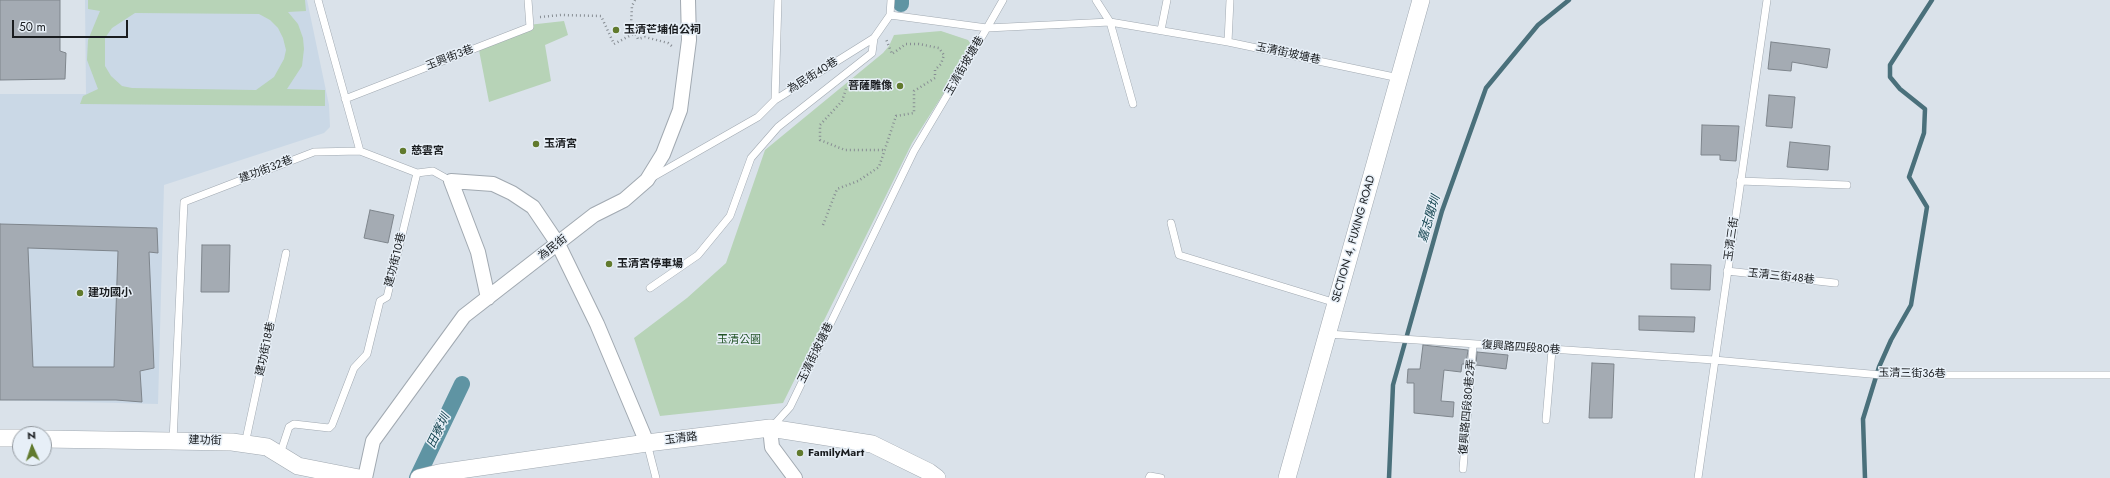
<!DOCTYPE html>
<html>
<head>
<meta charset="utf-8">
<style>
  body { margin:0 }
  #map { position:relative; width:2110px; height:478px; overflow:hidden; background:#dae2ea; font-family:Jost,sans-serif }
  canvas { display:block }
  .north { position:absolute; left:12px; top:426px; width:40px; height:40px; box-sizing:border-box; background:#e7eff7; border:1px solid #959ba1; border-radius:50%; rotate:357deg; font-size:11px; font-weight:700; line-height:16px; text-align:center; color:#191c1f }
  .north::after { content:''; display:block; margin:auto; width:14px; height:18px; background:#617a2d; clip-path:polygon(50% 0,100% 100%,50% 72%,0 100%) }
  .scale { position:absolute; left:12px; top:20px; width:116px; height:18px; box-sizing:border-box; border:2px solid #191c1f; border-top:0; padding-left:5px; font-size:12px; line-height:14px; white-space:nowrap; color:#191c1f; -webkit-text-stroke:3px #e7eff7; paint-order:stroke }
</style>
</head>
<body>
<div id="map">
<canvas width="2110" height="478"></canvas>
<div class="north">N</div>
<div class="scale">50 m</div>
</div>
<script>
const ctx = document.querySelector('canvas').getContext('2d');
ctx.lineJoin = 'round';
function fill(path, color) { ctx.fillStyle = color; ctx.fill(path, 'evenodd'); }
const poly = rows => new Path2D(rows.map(r => 'M' + r).join(''));
function strokePath(path, color, width, dash) { ctx.strokeStyle = color; ctx.lineWidth = width; ctx.lineCap = dash ? 'butt' : 'round'; ctx.setLineDash(dash || []); ctx.stroke(path); }
function label(font, color, halo, rows, align = 'center') {
  ctx.font = font + ' Jost,"Noto Sans TC",sans-serif'; ctx.lineWidth = 3; ctx.setLineDash([]); ctx.textBaseline = 'middle'; ctx.strokeStyle = halo; ctx.fillStyle = color; for (const [text, x, y, turn = 0] of rows) {
    ctx.save(); ctx.translate(x, y); ctx.rotate((+turn || 0) * Math.PI / 180); ctx.textAlign = isNaN(turn) ? turn : align; if (halo) ctx.strokeText(text, 0, 0); ctx.fillText(text, 0, 0); ctx.restore();
  }
}
const built = poly([
  [85,0,307,0,329,105,330,127,324,133,164,185,158,404,0,400,0,94,86,94]
]);
const green = poly([
  [88,0,305,0,306,11,288,12,298,24,303,38,304,49,302,66,287,89,325,90,325,106,80,104,83,96,98,89,87,60,88,40,100,11,88,9],
  [135,13,259,14,270,20,278,28,283,38,286,50,284,59,274,77,256,90,132,88,122,86,111,76,105,66,105,38,112,28],
  [564,21,568,35,545,45,551,81,489,102,478,45,528,25],
  [941,31,968,40,973,47,912,143,783,403,660,416,634,338,687,298,726,263,765,150,883,53,889,46,894,35]
]);
const stream = poly([
  [1389,478,1393,385,1442,211,1486,88,1538,25,1569,0],
  [1865,478,1863,419,1879,367,1891,340,1911,305,1927,207,1909,177,1924,133,1925,109,1900,89,1890,77,1890,65,1932,0]
]);
const canal = poly([
  [901,0,901,4],
  [417,478,462,384]
]);
const building = poly([
  [0,0,60,0,60,51,66,53,65,79,0,80,0,0],
  [1771,42,1830,49,1827,68,1792,62,1791,71,1768,69,1771,42],
  [1769,95,1795,97,1792,128,1766,126,1769,95],
  [1702,125,1739,126,1736,161,1720,160,1720,155,1701,155,1702,125],
  [1790,142,1830,146,1828,170,1787,167,1790,142],
  [370,210,394,215,388,243,364,238,370,210],
  [0,224,157,228,158,253,149,252,154,368,140,371,142,402,116,400,0,400,0,224],
  [28,248,118,251,114,367,33,367,28,248],
  [202,245,230,245,229,292,201,292,202,245],
  [1671,264,1711,265,1710,290,1671,289,1671,264],
  [1639,316,1695,317,1694,332,1639,330,1639,316],
  [1423,345,1468,350,1466,364,1462,364,1461,372,1444,370,1441,401,1454,402,1453,417,1414,413,1414,383,1407,383,1408,369,1420,369,1423,345],
  [1477,352,1508,355,1506,369,1476,365,1477,352],
  [1592,363,1614,364,1612,418,1589,418,1592,363]
]);
const path = poly([
  [635,0,632,6,631,24,638,39,645,37,668,43,673,47],
  [540,17,561,15,601,16,614,44,635,33],
  [846,89,842,101,820,125,820,140,845,150,884,150],
  [823,225,837,189,858,181,879,167,896,116,914,113,914,91,935,78,935,70,941,64,944,55,939,48,919,44,906,44,892,54,886,39]
]);
const service = poly([
  [318,0,360,151],
  [1096,0,1110,22,1133,104],
  [890,15,891,0],
  [1161,30,1167,0],
  [1228,42,1230,0],
  [345,99,530,27,528,0],
  [775,100,778,0],
  [653,177,758,117,775,100,874,38,890,15,987,28,1003,0],
  [1740,181,1847,185],
  [1171,223,1179,255,1336,303],
  [1727,271,1835,283],
  [650,288,698,255,730,216,751,158,778,127,872,53,874,38],
  [1328,334,1714,360,1881,375,2110,375],
  [1546,420,1552,350],
  [772,427,790,407,914,151,987,28,1110,22,1228,42,1399,78],
  [173,441,184,202,314,152,360,151,417,173,433,171,451,181],
  [647,443,656,478],
  [245,444,286,253],
  [280,454,289,427,294,424,329,428,332,425,354,368,367,354,380,301,387,297,417,173],
  [1463,469,1473,345],
  [1149,478,1150,476,1161,478],
  [1698,478,1767,0]
]);
const minor = poly([
  [488,298,478,252,451,181,493,184,512,193,533,207,558,244,597,324,647,443],
  [770,428,772,447,795,478],
  [365,478,373,441,464,316,594,215,624,200,647,180,663,154,680,110,689,40,688,0]
]);
const tertiary = poly([
  [0,438,20,438],
  [44,439,232,442,267,447,298,466,359,478],
  [419,478,439,473,647,443,770,428,872,444,929,472,937,478],
  [1287,478,1421,0]
]);
const markers = [
  [616,30,4,"#617a2d"],
  [900,86,4,"#617a2d"],
  [536,144,4,"#617a2d"],
  [403,151,4,"#617a2d"],
  [609,264,4,"#617a2d"],
  [80,293,4,"#617a2d"],
  [800,453,4,"#617a2d"]
];
const poiNames = [
  ["玉清芒埔伯公祠",624,30],
  ["菩薩雕像",892,86,"right"],
  ["玉清宮",544,144],
  ["慈雲宮",411,151],
  ["玉清宮停車場",617,264],
  ["建功國小",88,293],
  ["FamilyMart",808,453]
];
const streetNames = [
  ["玉清街坡塘巷",1288,54,12],
  ["玉興街3巷",450,58,-21],
  ["玉清街坡塘巷",965,66,-60],
  ["為民街40巷",813,76,-32],
  ["建功街32巷",266,170,-21],
  ["SECTION 4, FUXING ROAD",1354,239,-74],
  ["玉清三街",1732,239,-82],
  ["為民街",553,248,-38],
  ["建功街10巷",396,260,-76],
  ["玉清三街48巷",1781,277,6],
  ["復興路四段80巷",1521,348,4],
  ["建功街18巷",266,349,-78],
  ["玉清街坡塘巷",816,353,-64],
  ["玉清三街36巷",1912,374,1],
  ["復興路四段80巷2弄",1468,407,-85],
  ["玉清路",681,439,-7],
  ["建功街",205,441,1]
];
const parkNames = [
  ["玉清公園",739,340]
];
const waterNames = [
  ["嘉志閣圳",1430,219,-73],
  ["田寮圳",439,431,-64]
];
fill(built, '#cad8e6');
fill(green, '#b7d3b7');
strokePath(stream, '#4a707b', 4.5);
strokePath(canal, '#5f94a3', 16);
fill(building, '#a4abb3');
strokePath(building, '#7e858c', 1);
strokePath(service, '#a1a9b1', 8);
strokePath(minor, '#a1a9b1', 16);
strokePath(tertiary, '#a1a9b1', 18);
strokePath(path, '#878d93', 2.5, [1, 3]);
strokePath(service, '#fff', 7);
strokePath(minor, '#fff', 14);
strokePath(tertiary, '#fff', 17);
for (const [x, y, r, color] of markers) { const dot = new Path2D(); dot.arc(x, y, r, 0, 2 * Math.PI); ctx.fillStyle = color; ctx.fill(dot); strokePath(dot, '#e7eff7', 1.5); }
label('bold 11px', '#191c1f', '#e7eff7', poiNames, 'left');
label('11px', '#191c1f', '#e7eff7', streetNames);
label('11px', '#235427', '#e7eff7', parkNames);
label('italic 12px', '#144450', '#e7eff7', waterNames);
</script>
</body>
</html>
